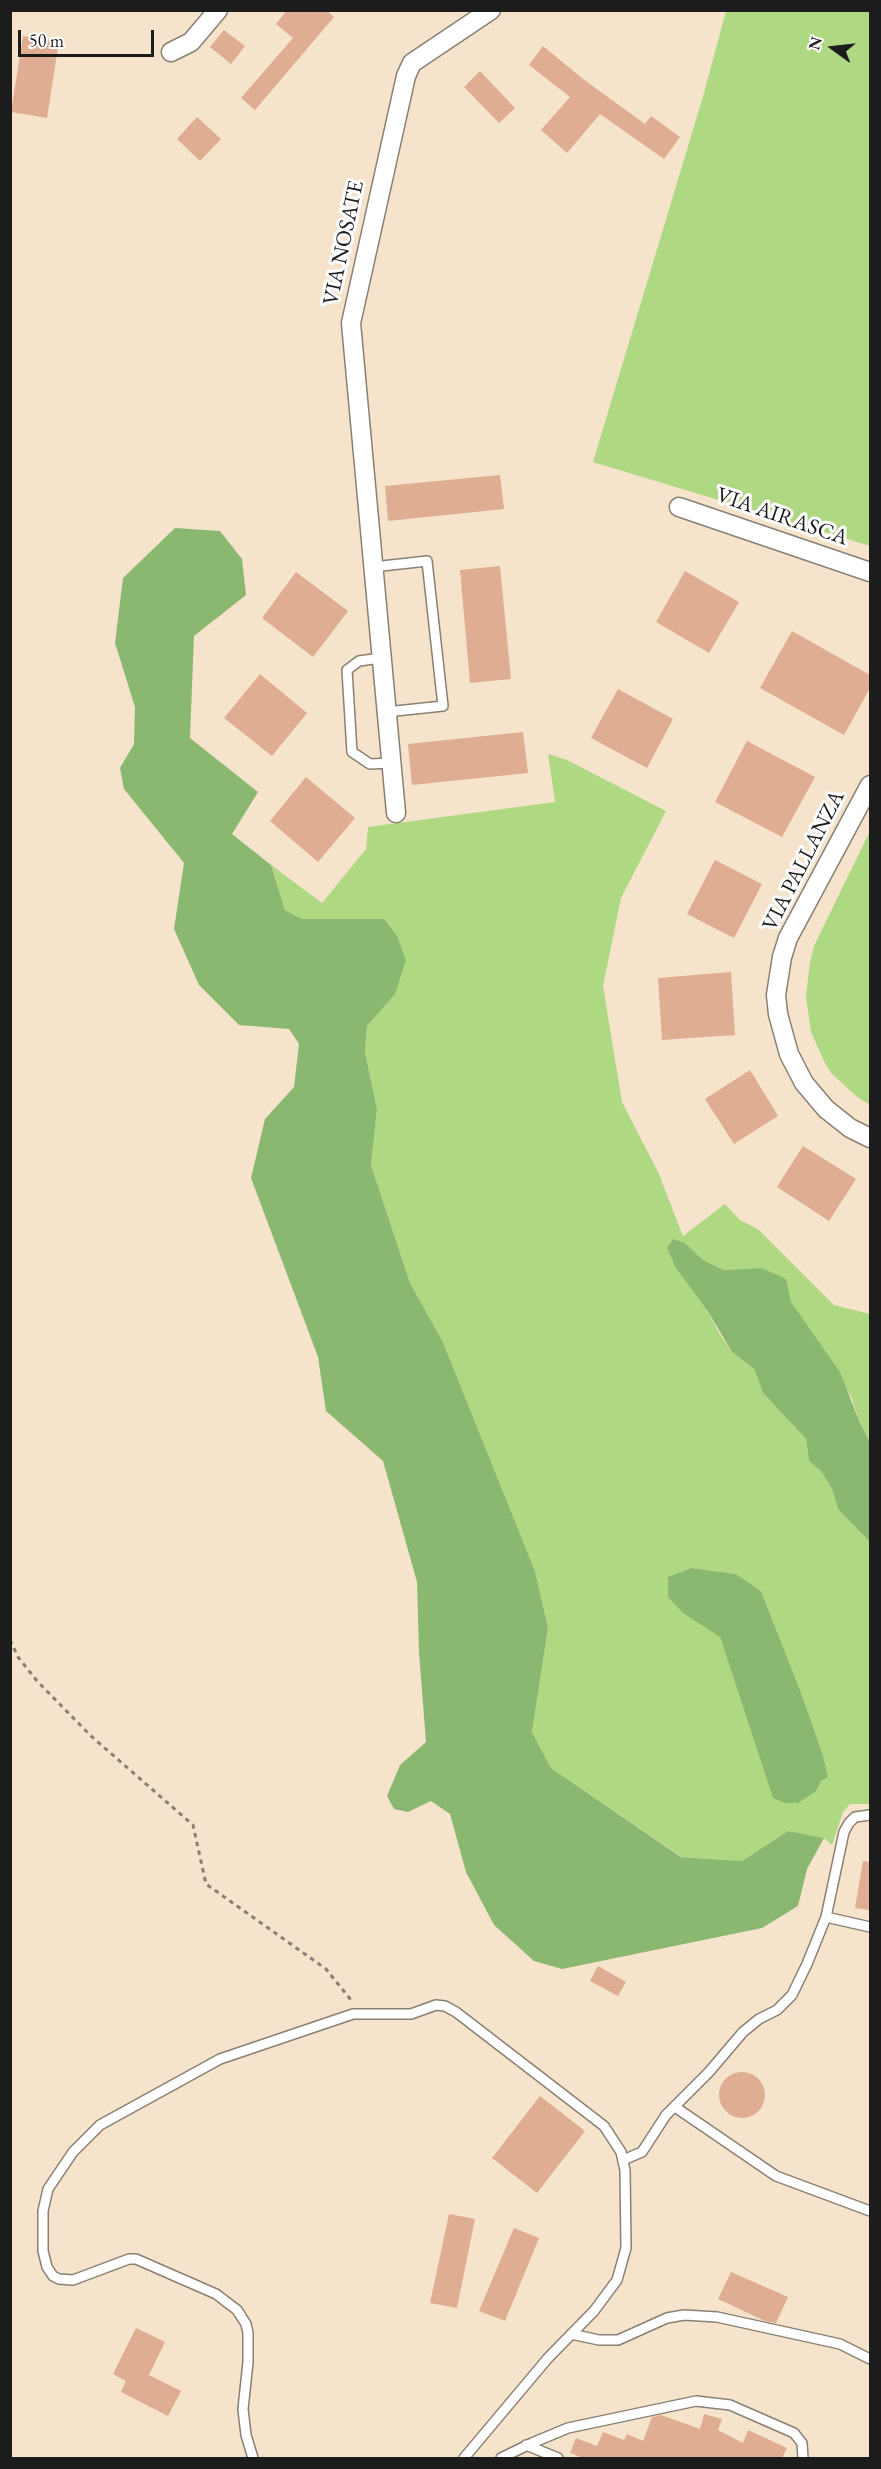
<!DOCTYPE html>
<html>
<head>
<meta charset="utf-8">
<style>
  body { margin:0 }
  #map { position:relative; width:881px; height:2469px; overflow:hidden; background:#f6e3cb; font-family:"EB Garamond",serif }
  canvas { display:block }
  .frame { position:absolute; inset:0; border:12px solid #1c1c1c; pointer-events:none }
  .north { position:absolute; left:803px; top:18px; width:60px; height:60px; -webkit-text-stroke:4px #fff; paint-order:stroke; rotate:285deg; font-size:16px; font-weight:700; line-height:24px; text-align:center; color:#1c1c1c }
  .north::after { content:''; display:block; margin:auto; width:21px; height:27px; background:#1c1c1c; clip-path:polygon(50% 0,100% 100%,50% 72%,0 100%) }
  .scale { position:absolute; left:18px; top:30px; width:136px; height:27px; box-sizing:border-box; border:3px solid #1c1c1c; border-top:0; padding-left:8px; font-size:18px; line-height:21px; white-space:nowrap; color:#1c1c1c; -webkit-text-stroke:4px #fff; paint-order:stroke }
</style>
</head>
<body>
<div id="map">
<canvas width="881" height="2469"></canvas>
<div class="frame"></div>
<div class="north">N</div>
<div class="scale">50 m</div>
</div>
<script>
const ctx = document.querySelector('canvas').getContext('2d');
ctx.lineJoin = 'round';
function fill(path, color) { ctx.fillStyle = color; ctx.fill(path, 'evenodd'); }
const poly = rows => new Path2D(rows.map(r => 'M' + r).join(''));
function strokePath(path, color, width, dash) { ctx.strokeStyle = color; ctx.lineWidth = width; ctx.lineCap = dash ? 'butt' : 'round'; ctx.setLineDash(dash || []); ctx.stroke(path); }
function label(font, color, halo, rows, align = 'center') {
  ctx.font = font + ' "EB Garamond",serif'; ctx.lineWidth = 6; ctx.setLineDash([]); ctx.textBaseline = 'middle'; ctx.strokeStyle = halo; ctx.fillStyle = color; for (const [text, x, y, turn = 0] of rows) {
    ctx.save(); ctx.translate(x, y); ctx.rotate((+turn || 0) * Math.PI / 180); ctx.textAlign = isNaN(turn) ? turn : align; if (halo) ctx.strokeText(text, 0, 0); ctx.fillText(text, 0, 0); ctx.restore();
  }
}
const green = poly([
  [726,11,870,11,870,546,593,462,704,93],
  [548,754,567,760,666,811,621,898,603,986,622,1102,658,1172,683,1236,725,1204,740,1220,759,1230,834,1305,870,1314,870,1442,860,1423,851,1396,791,1302,785,1279,762,1268,724,1270,703,1260,685,1243,707,1310,719,1333,732,1352,754,1369,763,1393,806,1439,809,1461,821,1471,832,1489,838,1509,870,1542,870,1804,850,1804,843,1812,832,1845,824,1838,788,1831,742,1861,682,1857,551,1768,532,1732,548,1628,535,1571,442,1340,410,1283,371,1165,377,1109,365,1052,367,1025,395,994,384,919,302,919,285,910,271,865,322,903,366,849,368,827,555,802],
  [692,1568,736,1574,761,1591,800,1690,823,1755,828,1777,773,1797,720,1637],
  [870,831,870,1105,856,1096,831,1073,824,1061,811,1032,806,996,810,962,814,946]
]);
const forest = poly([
  [175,528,220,531,242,559,246,595,194,636,190,738,258,792,232,834,271,865,285,910,302,919,384,919,397,936,406,960,395,994,367,1026,365,1052,377,1109,371,1165,410,1283,442,1340,535,1571,548,1628,532,1732,551,1768,681,1857,742,1861,788,1831,824,1838,807,1869,798,1906,762,1928,562,1969,534,1961,494,1925,466,1872,450,1814,431,1801,408,1812,394,1809,387,1796,400,1765,426,1742,419,1652,417,1582,383,1461,326,1411,318,1357,251,1178,265,1119,294,1087,299,1044,289,1029,239,1025,199,985,174,929,184,863,124,789,120,768,134,744,135,707,115,643,123,578],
  [673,1239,685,1243,703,1260,724,1270,762,1268,786,1279,791,1302,840,1372,860,1423,870,1442,870,1542,838,1509,832,1489,821,1471,809,1461,806,1439,763,1393,754,1369,732,1352,707,1310,676,1268,667,1248],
  [692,1568,736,1574,761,1591,800,1690,823,1755,828,1777,821,1781,816,1791,798,1803,785,1803,773,1798,720,1637,683,1613,668,1597,668,1577]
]);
const building = poly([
  [287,10,326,10,334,17,255,110,241,98,293,38,276,24],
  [224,30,245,46,231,64,210,47],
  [23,36,59,41,47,118,11,112],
  [543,46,583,79,645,124,651,116,680,137,664,159,600,114,567,153,541,130,570,97,529,65],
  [480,71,515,108,499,123,464,87],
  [197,117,221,139,200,161,177,139],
  [500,475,504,509,388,521,385,486],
  [500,566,511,679,470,683,460,570],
  [685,571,739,602,709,653,656,622],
  [296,572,348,611,313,657,262,618],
  [792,631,870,675,870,688,844,735,760,688],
  [260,674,307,713,272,756,224,718],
  [618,689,673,719,647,768,591,738],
  [523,732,528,773,412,785,408,744],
  [747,741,815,777,782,837,715,802],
  [306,777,355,818,318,862,270,821],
  [715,860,762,884,734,938,687,914],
  [731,972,735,1035,662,1040,658,978],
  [750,1070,778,1116,734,1144,705,1099],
  [803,1146,856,1179,829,1221,777,1187],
  [863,1861,870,1862,870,1910,855,1908],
  [598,1966,626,1982,618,1996,590,1981],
  '719 2095a23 23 0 1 1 46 0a23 23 0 1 1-46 0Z',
  [540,2096,585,2131,537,2193,492,2158],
  [449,2214,475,2219,457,2308,430,2303],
  [514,2228,539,2238,505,2321,479,2311],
  [731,2272,788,2297,776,2323,765,2321,718,2299],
  [136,2328,165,2342,149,2375,181,2391,168,2416,121,2392,126,2381,113,2374],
  [704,2414,722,2419,718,2430,743,2443,748,2430,787,2448,782,2458,583,2458,570,2453,576,2438,597,2446,603,2432,624,2440,627,2434,643,2441,652,2417,661,2415,700,2429]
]);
const path = poly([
  [10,1640,18,1657,37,1681,91,1736,193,1825,206,1884,326,1969,351,2000]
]);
const service = poly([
  [373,567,427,561,443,706,386,712],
  [381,658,359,661,347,670,352,752,370,764,391,763],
  [826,1917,870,1927],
  [675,2107,776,2176,870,2211],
  [623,2160,642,2152,666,2115,709,2072,743,2032,759,2019,777,2010,792,1995,807,1964,826,1917,844,1832,849,1823,855,1817,870,1815],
  [571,2334,599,2340,618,2340,667,2318,684,2315,717,2317,840,2344,870,2359],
  [526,2445,558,2458],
  [253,2458,246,2435,243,2409,248,2362,248,2333,246,2324,237,2310,216,2294,136,2259,129,2259,73,2280,59,2279,53,2276,47,2267,43,2251,43,2211,48,2189,73,2152,100,2125,220,2059,353,2014,411,2014,436,2005,445,2006,456,2012,604,2126,621,2152,625,2170,626,2248,617,2280,594,2311,548,2358,464,2458],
  [501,2458,532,2443,568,2428,696,2401,730,2405,794,2433,802,2443,803,2458]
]);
const minor = poly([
  [171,52,191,42,218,10],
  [679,507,870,572],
  [870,785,788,938,782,957,776,995,778,1014,789,1054,804,1083,826,1109,850,1128,870,1138],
  [396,813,351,323,406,76,412,63,491,10]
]);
const streetNames = [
  ["VIA NOSATE",344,243,-78],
  ["VIA AIRASCA",782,517,19],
  ["VIA PALLANZA",804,861,-63]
];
fill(green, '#afd883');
fill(forest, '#8bb871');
fill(building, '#dfad91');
strokePath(service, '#898074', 12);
strokePath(minor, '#898074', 21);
strokePath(path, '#898074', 3, [4.5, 4.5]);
strokePath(service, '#fff', 9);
strokePath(minor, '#fff', 18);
label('22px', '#1c1c1c', '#fff', streetNames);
</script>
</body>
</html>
